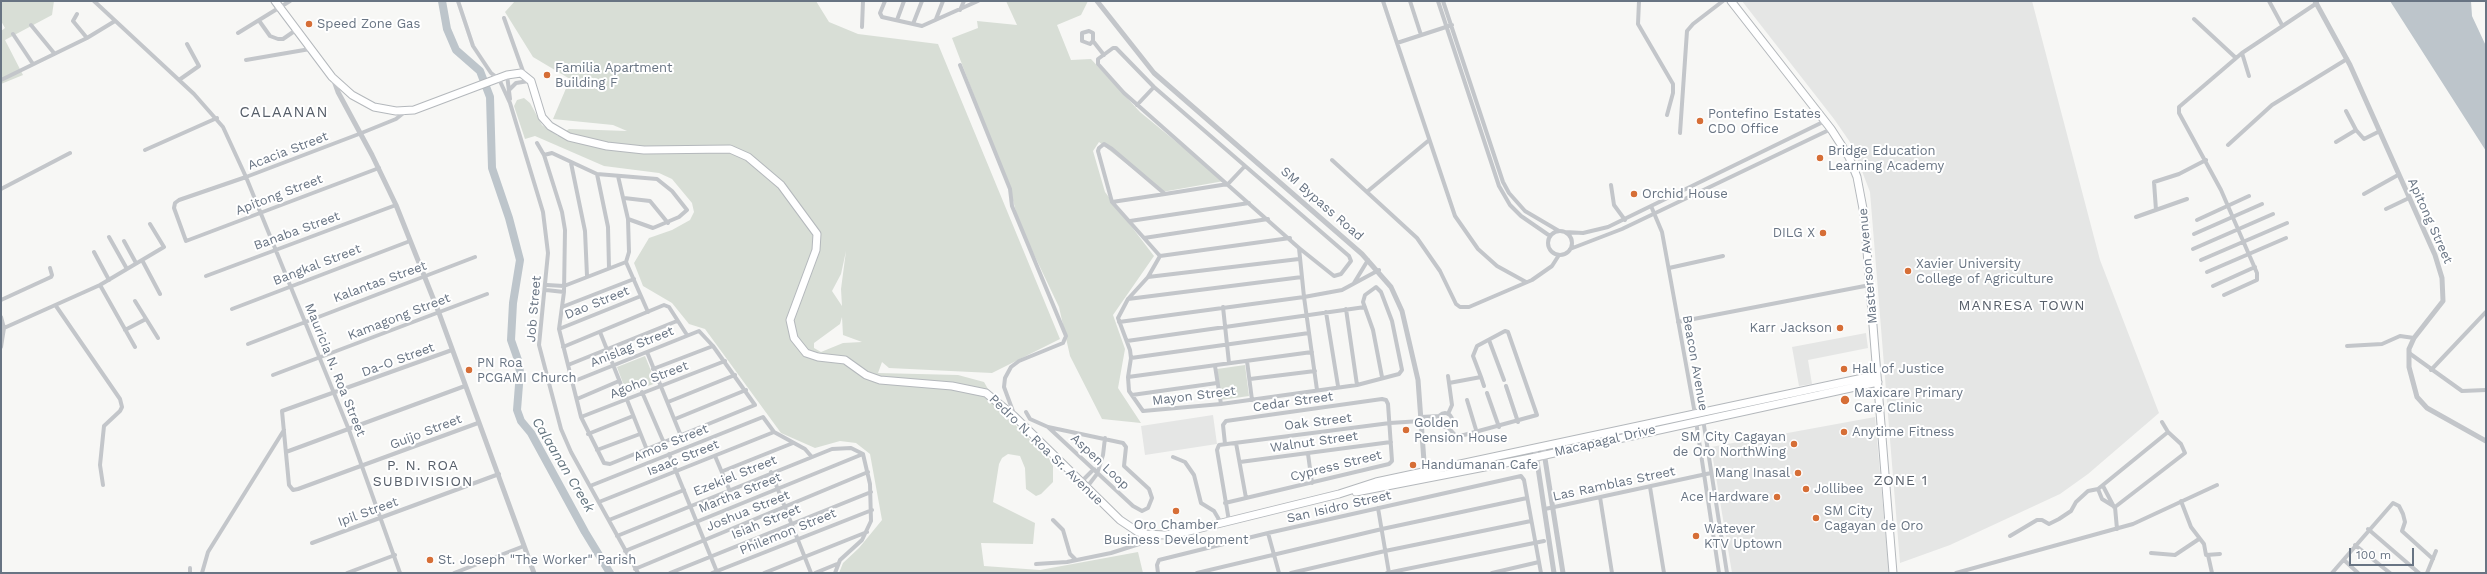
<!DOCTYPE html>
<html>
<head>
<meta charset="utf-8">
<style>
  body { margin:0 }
  #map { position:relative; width:2487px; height:574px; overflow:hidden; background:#f7f7f5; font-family:"Work Sans",sans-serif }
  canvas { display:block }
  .frame { position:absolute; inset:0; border:2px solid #687483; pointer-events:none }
  .scale { position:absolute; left:2349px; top:548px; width:65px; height:18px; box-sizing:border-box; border:2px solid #687483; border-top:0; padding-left:5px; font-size:12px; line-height:14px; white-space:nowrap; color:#687483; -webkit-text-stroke:3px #fff; paint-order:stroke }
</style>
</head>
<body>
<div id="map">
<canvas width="2487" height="574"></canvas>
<div class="frame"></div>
<div class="scale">100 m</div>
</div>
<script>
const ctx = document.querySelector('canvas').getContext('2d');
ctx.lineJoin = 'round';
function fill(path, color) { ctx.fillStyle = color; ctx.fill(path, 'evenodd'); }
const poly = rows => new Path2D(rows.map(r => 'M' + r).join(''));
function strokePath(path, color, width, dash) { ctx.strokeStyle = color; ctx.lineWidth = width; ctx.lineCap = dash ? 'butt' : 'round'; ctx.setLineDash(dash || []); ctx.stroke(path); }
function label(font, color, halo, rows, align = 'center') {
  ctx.font = font + ' "Work Sans",sans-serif'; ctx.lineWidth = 4; ctx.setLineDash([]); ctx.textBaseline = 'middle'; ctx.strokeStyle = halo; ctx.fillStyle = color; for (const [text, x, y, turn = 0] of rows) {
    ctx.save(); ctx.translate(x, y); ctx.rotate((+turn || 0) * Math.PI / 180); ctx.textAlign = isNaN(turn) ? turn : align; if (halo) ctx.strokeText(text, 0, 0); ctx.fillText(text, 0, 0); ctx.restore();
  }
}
const built = poly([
  [1742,1,2032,1,2100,260,2159,413,2088,474,2060,494,1950,545,1900,563,1870,192,1852,145,1834,119],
  [1866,333,1868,348,1808,360,1812,384,1799,386,1792,347],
  [1213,415,1217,444,1145,455,1141,426],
  [1875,417,1889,573,1732,573,1711,447]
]);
const green = poly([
  [1,1,54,1,52,15,5,40,23,75,1,84,1,31,5,28,1,21],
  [515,1,816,1,829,22,858,34,938,44,1060,339,992,373,889,368,882,362,878,373,958,375,984,382,1000,410,1048,457,1053,466,1053,482,1041,494,1036,496,1026,489,1025,468,1020,456,1008,454,1002,458,999,464,993,502,1035,523,1033,544,981,543,984,566,1040,570,1138,552,1143,573,839,573,843,563,859,548,882,520,870,454,856,443,840,441,815,448,781,433,705,329,689,324,672,303,643,286,634,263,649,238,672,230,690,220,694,212,692,203,672,179,659,173,604,166,535,136,525,139,514,106,517,100,524,98,530,103,542,125,558,136,569,129,627,131,613,125,553,119,570,79,533,57,505,12],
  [846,251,841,289,842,306,832,291,841,274],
  [842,317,843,335,862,342,843,343,821,352,814,348,814,343,840,324],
  [1006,1,1088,1,1081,15,1057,25,1071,60,1091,59,1140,112,1224,181,1162,192,1099,142,1093,151,1105,192,1154,256,1113,315,1125,349,1118,388,1141,423,1102,419,1070,356,1059,307,1019,223,1011,193,952,38,978,28,977,21,1017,25],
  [645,356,656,383,627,394,617,367],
  [1245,365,1249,396,1221,400,1217,369]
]);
const water = poly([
  [2390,1,2471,1,2472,16,2486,46,2486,151]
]);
const river = poly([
  [442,1,447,29,456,50,480,71,490,97,492,168,509,218,520,260,513,303,511,340,518,360,520,372,517,410,521,421,531,433,585,532,610,573]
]);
const minor = poly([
  [94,1,194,94,223,127,246,177,349,430,400,573],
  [458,1,473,46,491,73,499,79,510,103,543,212,548,253,539,345,561,429,571,452,638,573],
  [885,1,880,13,882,17,922,26,978,1],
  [1383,1,1397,43],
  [1410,1,1421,35],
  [1438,1,1499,186,1510,205,1521,216,1550,236],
  [1443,1,1503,182,1509,193,1525,211,1559,231],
  [1639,1,1638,24,1673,84,1673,93,1667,115],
  [2269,1,2282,25],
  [960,10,964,1],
  [77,14,73,21,87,38],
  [504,18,524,74],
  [936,19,943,1],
  [2194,19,2236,58],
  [897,20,904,1],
  [260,22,270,36,278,39,283,39,296,30],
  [913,24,922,1],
  [31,25,54,53],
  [1452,25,1397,43,1455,216,1478,249,1497,266,1526,282],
  [862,27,863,1],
  [238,33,290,1],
  [13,34,33,64],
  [1093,41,1090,44,1082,41,1082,33,1089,31,1093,33,1093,41,1104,55],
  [2242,53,2249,76],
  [246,60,310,49],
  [960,65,1010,189,1012,206,1066,336,1063,343,1019,361,1011,367,1005,378,1004,387,1014,414],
  [507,75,510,99],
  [1,80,87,38,115,21],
  [179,80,199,66,187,44],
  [509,90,516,83,529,81],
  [1137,105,1154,87],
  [2346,111,2356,130],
  [1680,133,1687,31,1693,24,1723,1],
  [2336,142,2356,130,2364,139,2380,131],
  [537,143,544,155,562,212,565,230,564,292,559,329,581,417,604,463,610,464,755,405,713,346,699,331,572,382],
  [2228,145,2272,105,2347,59],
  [145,150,217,118],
  [544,155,552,153,597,174,657,179,672,191,687,210,679,217,653,228,628,219],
  [1332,160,1417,238,1440,271,1456,304,1460,307,1469,307,1532,280,1552,266,1559,255],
  [571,163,585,231,587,276],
  [379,168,186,241,174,208,175,203,179,200,246,177,359,134,396,119,406,111],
  [597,174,608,227,609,268],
  [618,176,628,219,629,252,626,262],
  [1611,185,1614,205,1625,220],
  [1,189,70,153],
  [1368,191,1428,141],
  [1165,194,1112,149,1104,144,1099,148,1098,151,1112,202,1165,194,1228,184,1245,166],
  [2364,194,2398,175],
  [624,198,650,201,668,223],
  [1112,202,1160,256,1148,277,1128,299,1118,318,1130,350,1131,358,1128,377,1129,391,1143,411,1221,404,1357,385,1399,374,1402,370,1392,321,1381,292,1376,287,1365,295,1363,302,1373,330,1382,377],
  [1651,206,1662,232,1695,414],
  [2386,209,2409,198],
  [2156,210,2154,182,2179,174,2206,160],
  [2136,217,2187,199],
  [2197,220,2249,196],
  [1130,221,1249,203],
  '1548 243a12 12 0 1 1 24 0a12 12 0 1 1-24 0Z',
  [1565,232,1583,233,1608,227,1825,121],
  [2194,234,2262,204],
  [109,237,127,269],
  [1144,238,1268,219],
  [124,241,136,263],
  [1299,248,1334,276,1341,274,1351,261,1349,256,1154,87,1116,48,1113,48,1098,59,1098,64,1124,93,1299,248,1304,297,1317,390],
  [1570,249,1622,229,1831,129],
  [2193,249,2273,214],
  [94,252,109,280],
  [1160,256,1290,238],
  [142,260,160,294],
  [2201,260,2287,223],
  [626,262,648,312],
  [1669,268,1723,256],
  [2207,272,2286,238],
  [206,276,396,205],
  [1148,277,1299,259],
  [1354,283,1368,260],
  [100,285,135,347],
  [547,285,564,286,626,262],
  [2213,286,2255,267],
  [546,290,564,292],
  [2224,295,2257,280,2257,273,2221,190,2179,113,2179,107,2242,53,2317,3],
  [1128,299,1302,277],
  [1,300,51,277,52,275,50,268],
  [135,301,158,338],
  [56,306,120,399,122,407,120,411,104,426,100,465,103,485],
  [562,307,634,279],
  [1223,307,1229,363],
  [232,309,410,241],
  [1346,309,1357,385],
  [1326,312,1338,386],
  [1,317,4,328,1,347],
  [1119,322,1304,297,1342,290,1379,270],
  [1678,322,1870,285],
  [4,328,100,285,164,247,150,224],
  [559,329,641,296],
  [125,330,146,319],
  [600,332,647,450],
  [1489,340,1504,380],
  [1127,341,1365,307],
  [248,344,475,257],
  [2347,346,2382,344,2400,336,2414,338],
  [563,347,664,305,669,307,687,335],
  [452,350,282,411,289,485,293,490,298,489,478,423],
  [647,352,681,436],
  [2409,353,2462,391,2486,390],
  [1131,358,1309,333],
  [1247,361,1252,400],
  [568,365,677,321],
  [1215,366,1221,404],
  [653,369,713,346],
  [2431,370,2486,312],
  [273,375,487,294],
  [1448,376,1449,383],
  [1128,377,1312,352],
  [1481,377,1484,386],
  [1250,379,1315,371],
  [1506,386,1518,422],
  [642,392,664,443],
  [1487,393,1499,427],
  [1132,395,1217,383],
  [577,399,619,381],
  [1467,400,1477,433],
  [668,402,735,375],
  [1026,412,1030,419,1048,427,1123,443,1126,447,1124,466,1149,489,1152,498,1148,508,1142,511,1133,506,1048,427],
  '1438 420a7 7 0 1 1 14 0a7 7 0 1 1-14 0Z',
  [581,417,725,361],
  [1421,417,1440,416],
  [675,419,746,390],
  [1703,419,1727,573],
  [1696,421,1719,573],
  [1422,426,1440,425],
  [1447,426,1455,435,1464,435,1537,415,1508,332,1505,331,1477,346,1473,356,1481,377,1449,383,1452,405,1448,414],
  [588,434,633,416],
  [1236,443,1246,498],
  [597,450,640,434],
  [286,452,465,386],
  [669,454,717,572],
  [1308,454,1312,483],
  [715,456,729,489],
  [1173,457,1185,462,1194,475,1201,503,1214,511,1221,523],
  [1240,462,1391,442],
  [723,471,793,443],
  [771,472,811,573],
  [1081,482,1094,469],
  [590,486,763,417,774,432,805,449,811,456],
  [2103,486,2114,507],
  [1087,487,1097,474,1103,455,1105,438],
  [1650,487,1664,573],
  [1600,497,1612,573],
  [2181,501,2191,527,2204,544,2206,555,2220,554],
  [599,502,774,432],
  [1225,503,1389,464,1392,461,1388,404,1386,400,1382,399,1226,421,1223,425,1225,444],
  [2115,507,2102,499,2098,489,2168,432],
  [1378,508,1389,573],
  [1545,509,1711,473],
  [609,520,684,490],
  [1053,520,1063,530,1070,554,1076,560],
  [1229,521,1217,450,1219,445,1390,423,1421,421],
  [2117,529,2115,507,2185,453,2181,444,2168,432,2162,422],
  [2368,529,2419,573],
  [1268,533,1279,573],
  [617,536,832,449,851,448,863,454],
  [2010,536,2037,520,2042,520,2049,524,2059,519,2071,511,2076,502,2088,491,2098,489],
  [312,543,499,474],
  [2355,545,2390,573],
  [625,551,863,454],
  [2151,553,2175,555,2199,539],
  [2208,555,2212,573],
  [2344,560,2358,573],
  [1036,564,1067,562,1111,553,1161,537],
  [635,569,868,472],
  [190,573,190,568],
  [202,573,208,552,284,430],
  [347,573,395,555],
  [454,573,524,546],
  [670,573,871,492],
  [712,573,872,510],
  [764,573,867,532],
  [815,573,837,564],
  [835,573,840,560,862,540,871,521,870,484,863,454],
  [1158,573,1157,565,1159,560,1268,533,1521,476,1524,480,1541,573],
  [1197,573,1382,529,1527,498],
  [1291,573,1385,551,1531,521],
  [1387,573,1544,541],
  [1492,573,1539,562],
  [1956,573,2133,524,2217,485],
  [2332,573,2393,503,2399,506,2403,514,2405,522,2402,531,2433,559],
  [2427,573,2436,551]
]);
const tertiary = poly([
  [1097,1,1154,73,1362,254,1391,287,1402,311,1418,380,1425,475],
  [2315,1,2350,65,2435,255,2442,278,2443,301,2414,338,2409,349,2409,367,2417,397,2427,408,2486,441],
  [333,78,338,92,372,155,396,205,439,313,534,573],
  [1543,446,1563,573],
  [1535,448,1554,573]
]);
const primary = poly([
  [275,1,332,77,352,95,374,107,396,111,414,110,507,75,521,73,531,81,542,117,550,126,569,137,607,146,644,150,730,149,748,157,781,185,817,234,816,250,790,320,794,338,806,353,818,357,845,360,866,375,880,380,952,386,986,393,1014,416,1120,520,1138,532,1146,534,1165,535,1185,532,1339,494,1376,482,1877,375],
  [1731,1,1831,129,1849,157,1857,177,1864,214,1893,573],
  [1356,492,1536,457,1878,382]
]);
const markers = [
  [309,24,4,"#d66e36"],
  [547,75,4,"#d66e36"],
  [1700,121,4,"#d66e36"],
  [1820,158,4,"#d66e36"],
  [1634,194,4,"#d66e36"],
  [1823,233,4,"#d66e36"],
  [1908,271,4,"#d66e36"],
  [1840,328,4,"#d66e36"],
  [1844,369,4,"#d66e36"],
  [469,370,4,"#d66e36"],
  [1845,400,5,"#d66e36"],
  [1406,430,4,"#d66e36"],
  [1844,432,4,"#d66e36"],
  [1794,444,4,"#d66e36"],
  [1413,465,4,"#d66e36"],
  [1798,473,4,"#d66e36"],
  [1806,489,4,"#d66e36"],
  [1777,497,4,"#d66e36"],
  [1176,511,4,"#d66e36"],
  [1816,518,4,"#d66e36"],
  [1696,536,4,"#d66e36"],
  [430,560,4,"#d66e36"]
];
const poiNames = [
  ["Speed Zone Gas",317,24],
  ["Familia Apartment",555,68],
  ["Building F",555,83],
  ["Pontefino Estates",1708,114],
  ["CDO Office",1708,129],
  ["Bridge Education",1828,151],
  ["Learning Academy",1828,166],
  ["Orchid House",1642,194],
  ["DILG X",1815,233,"right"],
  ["Xavier University",1916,264],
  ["College of Agriculture",1916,279],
  ["Karr Jackson",1832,328,"right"],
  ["PN Roa",477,363],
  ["PCGAMI Church",477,378],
  ["Hall of Justice",1852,369],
  ["Maxicare Primary",1854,393],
  ["Care Clinic",1854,408],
  ["Golden",1414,423],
  ["Pension House",1414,438],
  ["Anytime Fitness",1852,432],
  ["SM City Cagayan",1786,437,"right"],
  ["de Oro NorthWing",1786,452,"right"],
  ["Handumanan Cafe",1421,465],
  ["Mang Inasal",1790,473,"right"],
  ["Jollibee",1814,489],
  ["Ace Hardware",1769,497,"right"],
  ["SM City",1824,511],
  ["Cagayan de Oro",1824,526],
  ["Oro Chamber",1176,525,"center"],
  ["Business Development",1176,540,"center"],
  ["Watever",1704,529],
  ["KTV Uptown",1704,544],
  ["St. Joseph \"The Worker\" Parish",438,560]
];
const streetNames = [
  ["Acacia Street",288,151,-21],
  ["Apitong Street",279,195,-21],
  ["SM Bypass Road",1322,204,41],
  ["Apitong Street",2430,221,66],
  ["Banaba Street",297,231,-20],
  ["Bangkal Street",317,265,-21],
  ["Masterson Avenue",1868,266,-95],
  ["Kalantas Street",380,282,-20],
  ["Dao Street",597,303,-22],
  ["Job Street",534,309,-85],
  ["Kamagong Street",399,317,-21],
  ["Anislag Street",632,347,-22],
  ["Da-O Street",398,360,-20],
  ["Beacon Avenue",1695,363,80],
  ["Mauricia N. Roa Street",335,370,68],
  ["Agoho Street",649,380,-21],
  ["Mayon Street",1194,396,-7],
  ["Cedar Street",1293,402,-8],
  ["Oak Street",1318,422,-7],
  ["Guijo Street",426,432,-21],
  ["Macapagal Drive",1605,441,-13],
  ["Walnut Street",1314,442,-8],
  ["Amos Street",671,443,-22],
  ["Pedro N. Roa Sr. Avenue",1046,450,44],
  ["Isaac Street",683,458,-22],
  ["Aspen Loop",1100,462,43],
  ["Cypress Street",1336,466,-14],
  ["Ezekiel Street",735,476,-22],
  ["Las Ramblas Street",1614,484,-12],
  ["Martha Street",740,493,-22],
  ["San Isidro Street",1339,507,-13],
  ["Joshua Street",748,511,-22],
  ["Ipil Street",368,512,-20],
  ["Isiah Street",766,522,-22],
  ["Philemon Street",788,532,-22]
];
const neighbourhoodNames = [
  ["MANRESA TOWN",2022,306],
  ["P. N. ROA",423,466],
  ["SUBDIVISION",423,482],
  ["ZONE 1",1901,481]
];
const waterNames = [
  ["Calaanan Creek",563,465,59]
];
const quarterNames = [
  ["CALAANAN",284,113]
];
fill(built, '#e5e6e5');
fill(green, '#d8ded6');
fill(water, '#bdc5cb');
strokePath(river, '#bdc5cb', 8);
strokePath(primary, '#b4b8bc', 9);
strokePath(minor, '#c3c6ca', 4);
strokePath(tertiary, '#c3c6ca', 5);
strokePath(primary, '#fff', 7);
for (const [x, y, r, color] of markers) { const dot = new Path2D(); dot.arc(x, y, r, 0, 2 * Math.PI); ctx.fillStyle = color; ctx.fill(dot); strokePath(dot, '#fff', 1.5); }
label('13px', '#687483', '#fff', poiNames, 'left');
label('13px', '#687483', '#fff', streetNames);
ctx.letterSpacing = '1px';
label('14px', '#565e69', '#fff', neighbourhoodNames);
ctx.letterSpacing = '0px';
label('italic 14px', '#64757f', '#fff', waterNames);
ctx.letterSpacing = '1px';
label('15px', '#565e69', '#fff', quarterNames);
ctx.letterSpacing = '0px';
</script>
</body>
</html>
